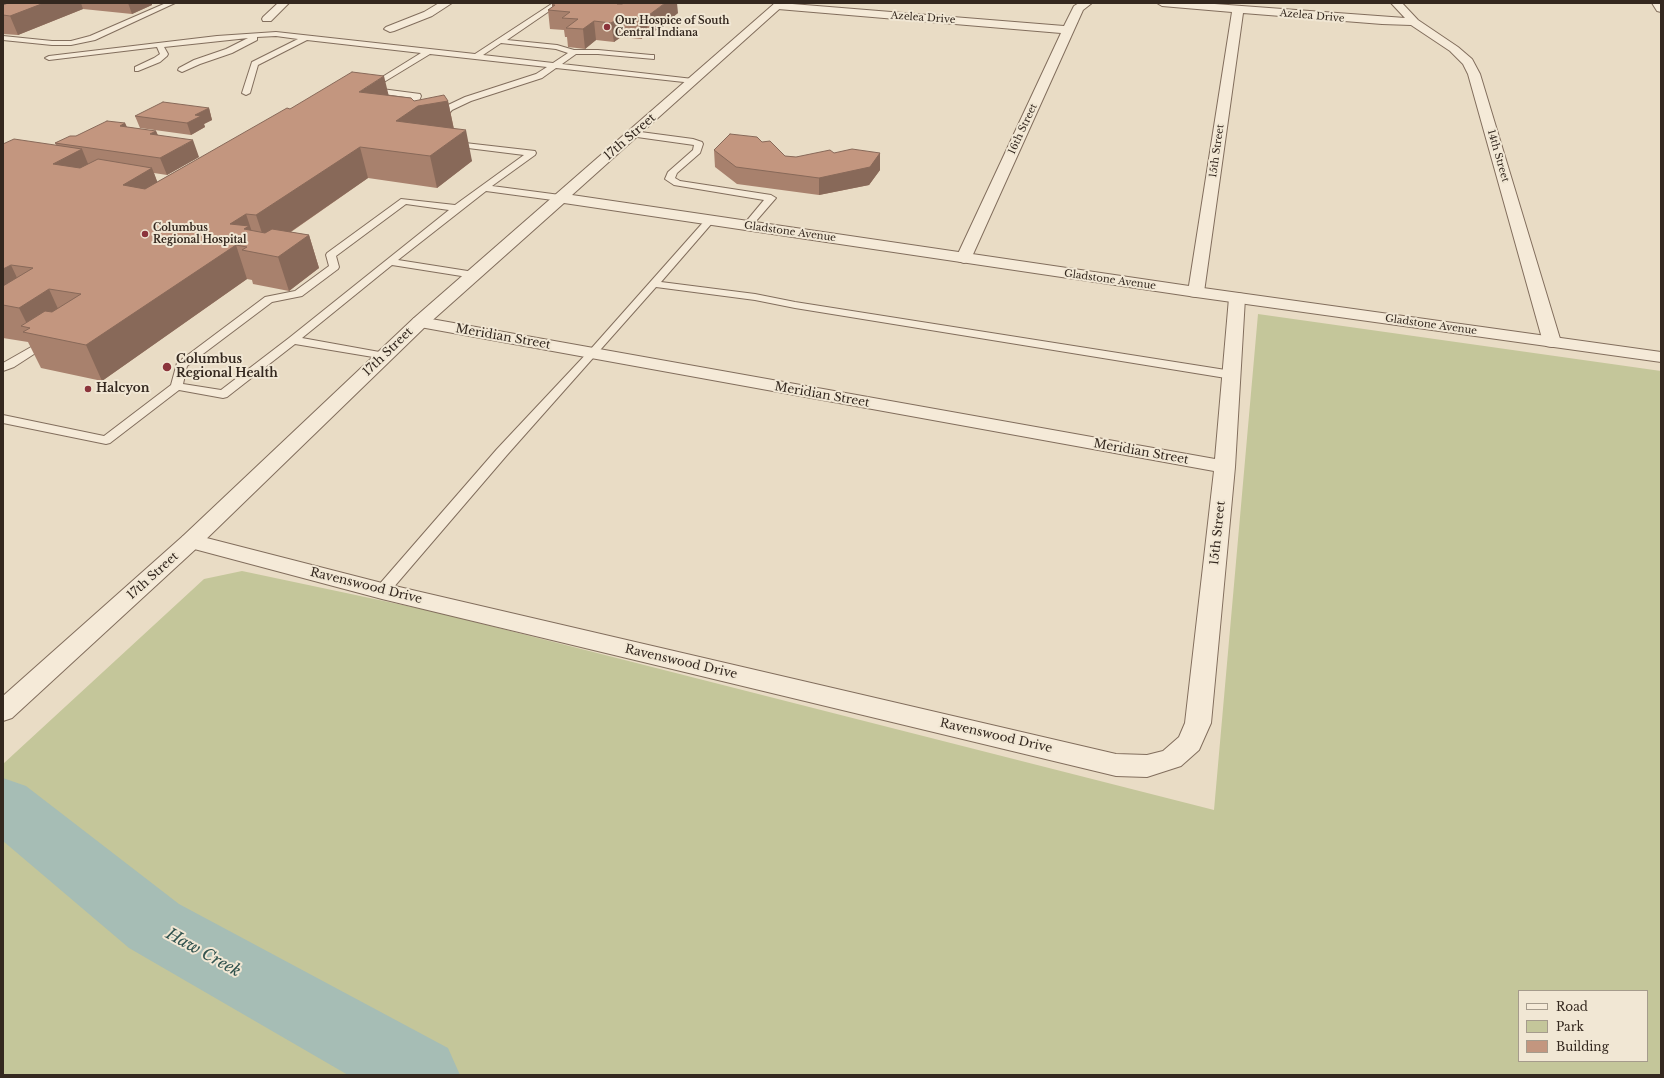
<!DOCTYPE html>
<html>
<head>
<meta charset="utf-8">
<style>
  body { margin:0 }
  #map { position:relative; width:1664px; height:1078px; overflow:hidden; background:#e9dcc5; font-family:"Libre Baskerville",serif }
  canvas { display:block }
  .frame { position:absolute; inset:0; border:4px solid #34281f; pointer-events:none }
  .legend { position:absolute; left:1518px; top:990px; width:130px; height:72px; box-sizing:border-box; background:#f1e7d4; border:1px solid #a59b8c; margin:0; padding:5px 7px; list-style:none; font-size:12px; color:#34281f }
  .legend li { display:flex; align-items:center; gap:8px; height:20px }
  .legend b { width:20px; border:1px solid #a59b8c }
</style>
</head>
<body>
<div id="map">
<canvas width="1664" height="1078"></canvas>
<div class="frame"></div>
<ul class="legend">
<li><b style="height:5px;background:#f5ead8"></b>Road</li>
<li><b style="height:11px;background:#c4c69a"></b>Park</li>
<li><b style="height:11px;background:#c3967f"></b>Building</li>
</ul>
</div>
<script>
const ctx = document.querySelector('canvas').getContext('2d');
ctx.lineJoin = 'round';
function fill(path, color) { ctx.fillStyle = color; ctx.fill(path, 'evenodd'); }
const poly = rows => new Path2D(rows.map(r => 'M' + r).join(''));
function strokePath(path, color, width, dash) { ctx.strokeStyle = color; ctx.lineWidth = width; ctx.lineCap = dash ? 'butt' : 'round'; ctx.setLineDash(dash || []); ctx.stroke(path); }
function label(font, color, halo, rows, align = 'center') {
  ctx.font = font + ' "Libre Baskerville",serif'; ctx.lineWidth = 4; ctx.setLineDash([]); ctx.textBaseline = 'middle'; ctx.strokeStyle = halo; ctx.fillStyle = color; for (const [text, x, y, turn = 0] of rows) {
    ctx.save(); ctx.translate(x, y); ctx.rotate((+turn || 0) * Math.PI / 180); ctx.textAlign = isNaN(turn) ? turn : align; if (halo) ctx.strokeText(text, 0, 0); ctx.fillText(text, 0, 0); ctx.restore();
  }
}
const green = poly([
  [1258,314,1661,371,1661,1075,3,1075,3,764,204,579,242,571,436,612,1214,810],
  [1519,991,1647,991,1647,1061,1519,1061]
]);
const river = poly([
  [3,778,26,786,179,904,448,1048,460,1075,348,1075,129,948,3,841,3,778]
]);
const service = poly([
  [166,3,175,3,95,40,71,45,52,45,3,40,3,36,52,41,71,41,90,36,166,3],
  [553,3,561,3,507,40,557,45,574,50,598,50,651,55,654,55,654,59,598,54,576,54,562,64,693,79,697,81,693,83,556,68,542,78,471,101,452,110,441,123,438,124,435,123,434,119,446,106,465,97,536,74,547,67,430,54,374,88,420,94,421,96,418,104,401,113,398,113,397,111,398,109,411,101,412,98,370,92,367,92,366,87,421,53,307,40,258,65,250,93,246,95,242,93,252,62,298,39,276,36,257,37,257,40,232,53,200,64,182,72,178,70,179,68,194,60,226,49,248,38,164,47,168,54,167,56,160,62,138,71,135,71,135,67,154,58,160,54,157,47,49,60,45,58,49,56,217,36,276,32,475,54,553,3],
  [501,43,556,49,568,53,553,63,483,55,501,43],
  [633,131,693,139,702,142,703,144,700,153,677,173,675,178,680,181,771,195,776,198,750,228,744,228,742,226,744,224,764,200,674,185,665,179,668,172,693,150,694,145,630,136,629,134,630,132,633,131],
  [451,135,465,143,535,151,536,153,535,155,492,186,560,195,565,198,560,201,486,191,398,260,474,272,478,273,479,275,478,277,474,278,392,265,302,338,385,353,389,354,391,356,389,358,385,359,295,344,227,397,223,398,179,390,110,443,106,444,3,423,3,415,104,436,171,385,177,363,265,297,295,291,329,266,326,255,327,253,401,199,455,205,524,155,460,147,448,140,447,138,448,136,451,135],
  [406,204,449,210,289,338,221,390,183,384,187,366,272,302,302,296,338,269,339,267,336,256,406,204],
  [710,217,715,220,713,222,661,282,755,294,795,302,1232,371,1236,373,1238,375,1236,377,1232,379,795,308,755,300,656,287,507,455,387,595,382,596,377,595,375,591,377,587,497,449,589,351,707,218,710,217],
  [47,338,51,339,53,341,51,343,14,367,3,371,3,363,47,338]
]);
const minor = poly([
  [278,3,289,3,271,21,263,21,262,19,263,17,278,3],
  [439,3,452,3,432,16,394,31,390,32,384,29,386,27,424,12,439,3],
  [780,3,1064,26,1074,6,1079,3,1092,3,1083,10,970,261,964,263,958,261,956,258,1061,33,778,9,773,6,774,4,780,3],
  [1157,3,1201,3,1405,18,1391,3,1402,3,1418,20,1458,47,1472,59,1480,74,1561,342,1558,346,1552,347,1546,346,1543,342,1468,74,1463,64,1450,51,1411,25,1382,24,1243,13,1204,292,1202,296,1196,297,1190,296,1188,292,1232,12,1162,6,1157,3],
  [1652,3,1661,3,1661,12,1657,11,1652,3],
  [1237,293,1243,294,1245,298,1235,467,1211,723,1199,750,1181,766,1147,777,1116,776,382,599,183,546,180,541,183,536,191,534,382,583,1116,754,1147,755,1163,751,1179,737,1185,723,1214,471,420,327,414,326,411,322,414,318,420,317,1215,459,1229,298,1231,294,1237,293]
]);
const tertiary = poly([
  [775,3,786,3,572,195,1196,287,1661,352,1661,362,1196,297,564,203,426,326,199,546,12,718,3,721,3,696,183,536,414,318,775,3]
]);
const wall = poly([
  [3,3,152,3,152,5,132,14,83,9,18,35,3,34],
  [619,3,619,4,678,13,651,34,648,34,641,39,621,37,614,42,596,40,585,49,568,47,567,37,565,37,564,30,550,29,548,10,552,7,552,5],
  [389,95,414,101,448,101,454,129,472,161,437,188,368,178,291,232,309,235,319,268,289,291,253,284,252,280,247,279,102,381,41,368,28,342,3,338,3,144,56,145,55,143,76,136,125,123,127,127,156,131,158,135,199,157,167,175,154,173,157,182,290,109],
  [209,108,212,120,204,124,205,127,191,135,140,128,135,116],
  [762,142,785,156,796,157,834,153,880,170,869,185,819,195,737,184,715,167,714,150]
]);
const shadedWall = poly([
  [38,3,81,3,83,9,18,35,10,16],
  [128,3,152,3,152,5,132,14],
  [665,3,677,3,678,13,651,34,649,15],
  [646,15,648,34,641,39,639,20],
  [619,18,621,37,614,42,611,23],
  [594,21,596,40,585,49,583,29],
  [384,76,391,105,359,92],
  [448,101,454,130,396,121,418,106],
  [209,108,212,120,204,124,205,127,191,135,187,123,195,115],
  [125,123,132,140,120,126],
  [466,130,472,161,437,188,430,156],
  [156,131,162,148,150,134],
  [193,140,199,157,167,175,160,158],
  [360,147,368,178,267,248,256,215],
  [82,149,95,181,53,164],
  [880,153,880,170,869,185,819,195,819,178],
  [152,168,164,199,123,185],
  [246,214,257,247,247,247,230,224],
  [309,235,319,268,289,291,278,257],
  [236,245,247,279,102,381,86,345],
  [11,265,27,299,3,305,3,269],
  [49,289,65,324,29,328,19,308]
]);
const building = poly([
  [8,3,44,3,10,16,3,15,3,5,8,3],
  [555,3,618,3,617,4,622,4,624,3,665,3,649,15,646,15,639,20,619,18,611,23,594,21,583,29,566,28,578,19,562,18,570,12,548,10,555,5,552,5,555,3],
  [352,72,384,76,359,92,411,98,414,101,444,95,448,101,418,106,396,121,466,130,430,156,360,147,256,215,246,214,230,224,249,226,244,229,265,233,272,229,309,235,278,257,242,250,247,247,236,245,86,345,23,332,30,328,21,326,45,311,52,312,81,294,49,289,19,308,3,305,3,286,33,268,11,265,3,269,3,144,14,139,82,149,53,164,80,168,98,159,152,168,123,185,145,189,287,108,290,109,352,72],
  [163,102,209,108,195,115,201,116,187,123,135,116,163,102],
  [107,121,125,123,120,126,156,131,150,134,193,140,160,158,55,143,70,136,76,136,107,121],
  [730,134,757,137,762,142,770,141,785,156,796,157,830,150,834,153,852,149,880,153,870,167,819,178,736,167,714,150,730,134]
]);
const markers = [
  [607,27,4,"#8b343b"],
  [145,234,4,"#8b343b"],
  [167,367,5,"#8b343b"],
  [88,389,4,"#8b343b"]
];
const farStreetnames = [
  ["Azelea Drive",1312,16,5],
  ["Azelea Drive",923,18,4],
  ["16th Street",1023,129,-65],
  ["15th Street",1217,151,-82],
  ["14th Street",1498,156,74],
  ["Gladstone Avenue",790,232,8],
  ["Gladstone Avenue",1110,280,8],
  ["Gladstone Avenue",1431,325,8]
];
const farPoinames = [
  ["Our Hospice of South",615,21],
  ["Central Indiana",615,33],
  ["Columbus",153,228],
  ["Regional Hospital",153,240]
];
const streetNames = [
  ["17th Street",630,137,-41],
  ["Meridian Street",503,337,10],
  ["17th Street",388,352,-44],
  ["Meridian Street",822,395,10],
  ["Meridian Street",1141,452,10],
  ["15th Street",1218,533,-84],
  ["17th Street",153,576,-42],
  ["Ravenswood Drive",366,586,14],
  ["Ravenswood Drive",681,662,13],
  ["Ravenswood Drive",996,736,13]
];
const poiNames = [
  ["Columbus",176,360],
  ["Regional Health",176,374],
  ["Halcyon",96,389]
];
const nearWaternames = [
  ["Haw Creek",203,953,29]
];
fill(green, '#c4c69a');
fill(river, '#a6bdb5');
strokePath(service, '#826e5d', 2);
strokePath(minor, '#826e5d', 2);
strokePath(tertiary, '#826e5d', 2);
fill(service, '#f5ead8');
fill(minor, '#f5ead8');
fill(tertiary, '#f5ead8');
fill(wall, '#a8816d');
fill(shadedWall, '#886959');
fill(building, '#c3967f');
strokePath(building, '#886959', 1);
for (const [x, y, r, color] of markers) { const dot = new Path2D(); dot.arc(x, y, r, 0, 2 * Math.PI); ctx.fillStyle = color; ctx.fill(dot); strokePath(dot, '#f1e7d4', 1.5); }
label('10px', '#34281f', '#f1e7d4', farStreetnames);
label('bold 10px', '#34281f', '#f1e7d4', farPoinames, 'left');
label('12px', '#34281f', '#f1e7d4', streetNames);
label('bold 12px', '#34281f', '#f1e7d4', poiNames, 'left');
label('italic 16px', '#30524e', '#f1e7d4', nearWaternames);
</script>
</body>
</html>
